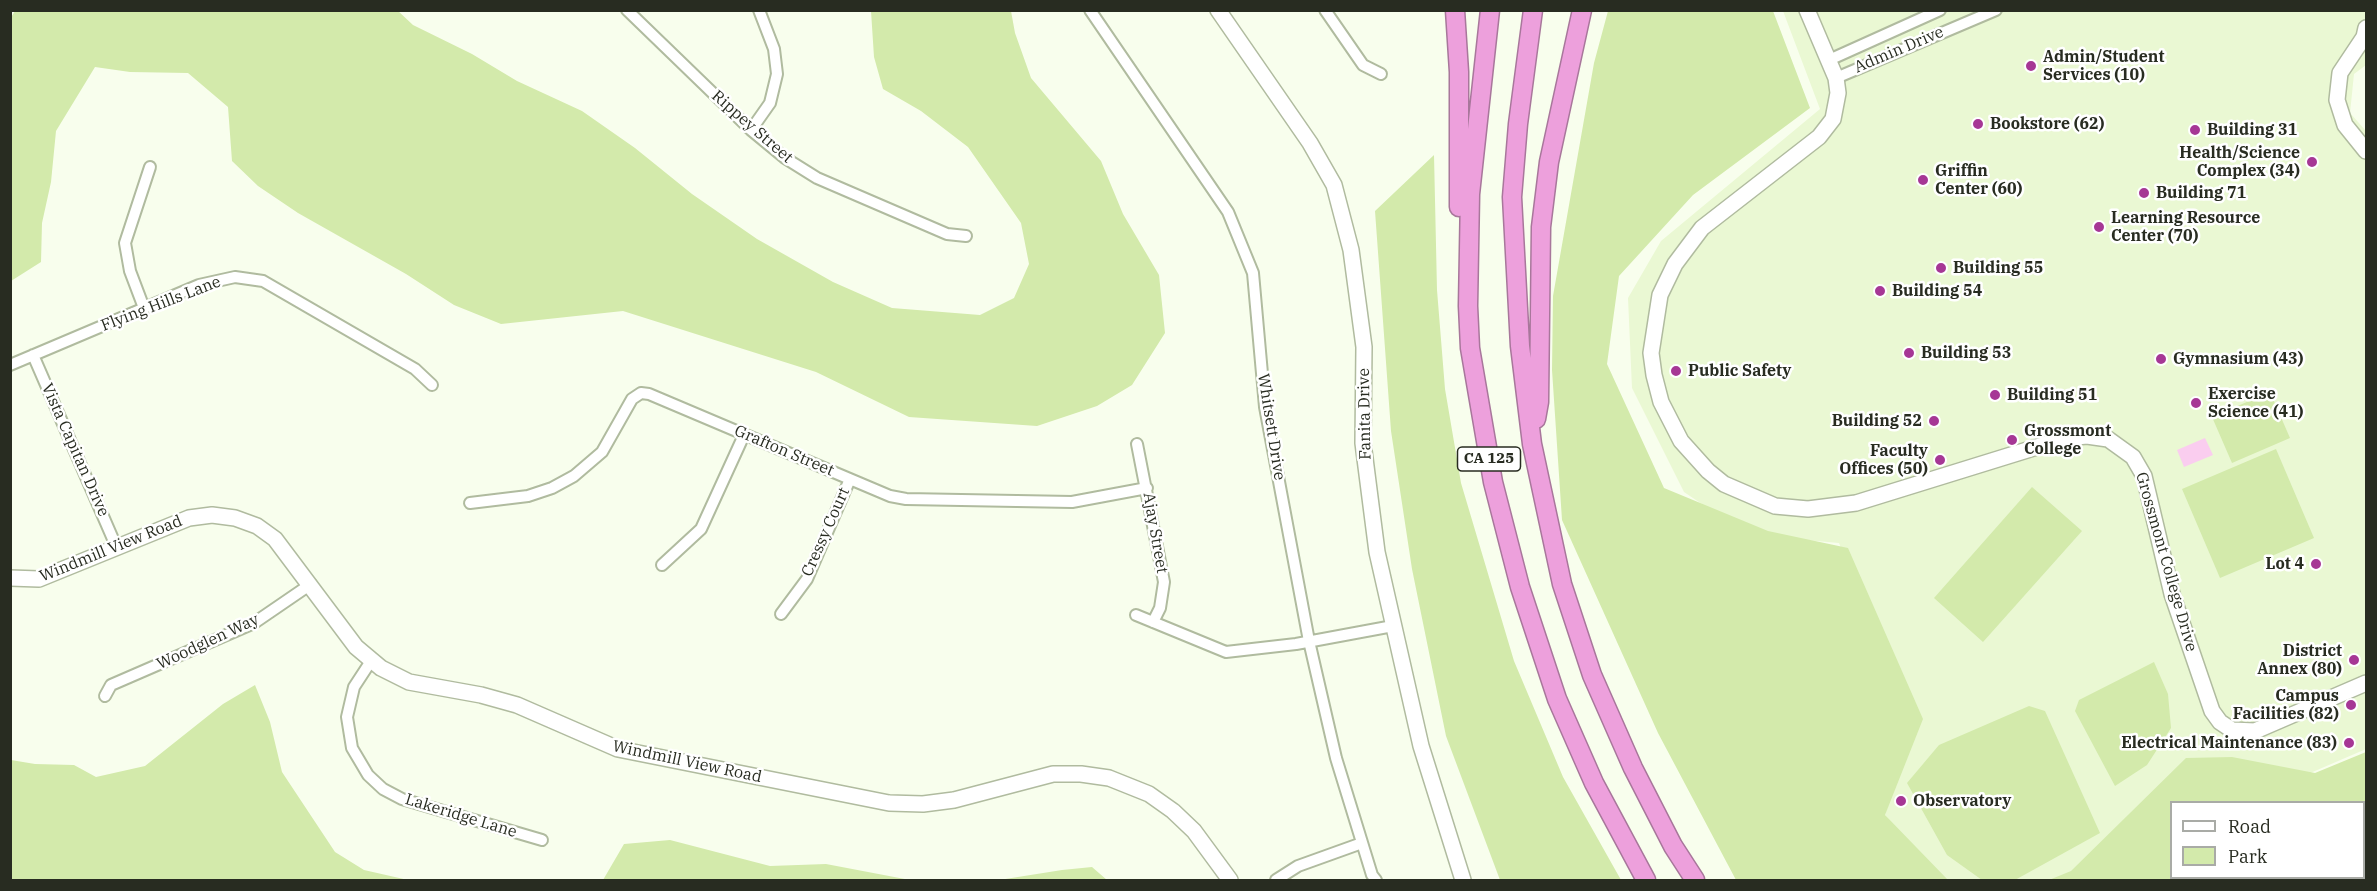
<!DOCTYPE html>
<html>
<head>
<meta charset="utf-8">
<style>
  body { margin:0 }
  #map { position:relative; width:2377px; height:891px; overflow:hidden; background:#f8feed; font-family:"IBM Plex Serif",serif }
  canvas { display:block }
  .frame { position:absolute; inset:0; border:12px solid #282c21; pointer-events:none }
  .legend { position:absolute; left:2170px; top:801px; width:195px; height:78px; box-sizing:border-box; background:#fff; border:2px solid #a9aba6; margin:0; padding:8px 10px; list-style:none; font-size:18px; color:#282c21 }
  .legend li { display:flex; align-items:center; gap:12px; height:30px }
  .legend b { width:30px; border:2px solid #a9aba6 }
</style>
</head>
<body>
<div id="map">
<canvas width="2377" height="891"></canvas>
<div class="frame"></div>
<ul class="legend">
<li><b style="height:8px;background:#fff"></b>Road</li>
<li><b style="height:16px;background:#d3eaab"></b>Park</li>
</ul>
</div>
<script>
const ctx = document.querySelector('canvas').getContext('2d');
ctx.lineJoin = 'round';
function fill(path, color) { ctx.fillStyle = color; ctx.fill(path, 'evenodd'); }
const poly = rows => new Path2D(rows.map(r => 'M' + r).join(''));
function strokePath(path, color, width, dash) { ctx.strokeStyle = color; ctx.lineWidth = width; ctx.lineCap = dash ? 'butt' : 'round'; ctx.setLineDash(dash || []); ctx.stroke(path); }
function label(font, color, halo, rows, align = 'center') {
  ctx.font = font + ' "IBM Plex Serif",serif'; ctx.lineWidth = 5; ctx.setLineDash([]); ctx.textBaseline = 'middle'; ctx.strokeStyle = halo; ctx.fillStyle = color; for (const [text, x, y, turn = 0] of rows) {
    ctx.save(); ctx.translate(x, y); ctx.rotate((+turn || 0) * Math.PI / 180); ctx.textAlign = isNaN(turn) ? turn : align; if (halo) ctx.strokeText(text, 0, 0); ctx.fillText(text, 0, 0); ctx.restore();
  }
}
const built = poly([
  [1783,11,2366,11,2366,65,2354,74,2350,113,2366,131,2366,749,2243,802,2172,802,2061,880,1938,880,1885,815,1913,717,1839,543,1748,535,1684,492,1632,388,1628,298,1661,241,1820,109]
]);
const green = poly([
  [397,10,413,25,472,54,517,81,582,111,635,148,692,194,757,239,833,282,892,308,980,315,1014,298,1029,264,1021,223,968,147,921,111,883,89,874,57,871,11,1011,11,1015,33,1031,78,1101,161,1123,214,1159,275,1165,333,1132,385,1097,406,1037,426,909,417,816,372,623,311,501,324,454,305,406,274,298,213,258,186,232,161,228,107,188,73,130,72,95,67,56,131,51,182,42,223,41,262,11,281,10,19,15,11],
  [1608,11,1773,11,1810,108,1693,195,1619,276,1607,364,1664,488,1768,531,1848,548,1923,719,1885,815,1948,880,1736,880,1658,733,1562,520,1552,370,1553,296,1594,63],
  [1434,155,1437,290,1445,389,1461,483,1514,661,1563,777,1621,880,1500,880,1446,736,1412,569,1391,431,1375,211],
  [2270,392,2290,438,2232,463,2212,417],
  [2276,449,2314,538,2220,578,2182,489],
  [2032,487,2082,531,1983,642,1934,598],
  [2154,662,2168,694,2171,728,2147,765,2115,786,2075,711,2079,700],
  [255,685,270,722,282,772,335,852,364,870,408,880,11,880,11,760,35,764,74,765,96,777,145,766,223,704],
  [2029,706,2045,711,2100,833,2015,880,1982,880,1947,855,1907,783,1939,745],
  [2366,752,2366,880,2049,880,2071,871,2186,758,2232,757,2315,773],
  [2172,802,2364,802,2364,878,2172,878],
  [670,840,770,866,826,864,910,880,603,880,624,844],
  [1092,867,1107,880,999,880,1062,870]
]);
const water = poly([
  [2205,438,2213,455,2184,467,2177,450]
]);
const street = poly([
  [627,10,751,130,785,158,817,178,947,234,966,236],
  [1090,10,1228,212,1253,273,1265,407,1309,641,1336,758,1372,875,1376,880],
  [1325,10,1363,65,1381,74],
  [1829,60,1940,10],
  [1836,78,1996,10],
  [751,130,770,103,777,74,774,49,759,10],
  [144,308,130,271,125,243,150,167],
  [33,355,116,546],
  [10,365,199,285,235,277,263,281,415,369,432,385],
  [1137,444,1164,582,1160,608,1153,622],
  [470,503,528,496,552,488,574,476,602,452,632,399,641,393,649,394,890,496,906,499,1072,502,1147,488],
  [662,565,701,529,744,435],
  [781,614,807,579,850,479],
  [1136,615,1226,652,1296,644,1393,626],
  [371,661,354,687,347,717,352,748,368,775,383,789,402,799,542,840],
  [105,696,111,685,254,623,311,584],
  [1276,880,1298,866,1362,843]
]);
const secondary = poly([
  [1218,10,1310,143,1334,185,1351,250,1364,347,1363,443,1377,552,1421,746,1463,880],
  [1807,10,1836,78,1838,93,1833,119,1819,137,1702,228,1675,264,1660,295,1651,353,1654,375,1661,402,1681,441,1708,471,1724,484,1775,506,1808,509,1856,503,2066,438,2087,436,2108,439,2133,457,2144,476,2172,594,2212,711,2220,722,2232,730,2255,731,2366,683],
  [2366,28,2364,37,2340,73,2337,100,2345,125,2366,151],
  [10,578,39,579,189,518,212,515,235,518,257,526,275,539,356,647,381,668,409,682,481,695,517,705,618,749,889,803,923,804,954,800,1053,774,1081,774,1109,778,1149,794,1173,811,1194,831,1230,880]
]);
const highway = poly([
  [1455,10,1459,72,1459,207],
  [1490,10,1470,194,1468,306,1470,348,1493,482,1520,587,1557,699,1594,783,1646,880],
  [1533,10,1518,124,1512,197,1520,346,1532,444,1562,584,1592,675,1633,768,1673,846,1695,880],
  [1536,419,1539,402,1541,227,1549,162,1582,10]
]);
const markers = [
  [2031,66,6,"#a63795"],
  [1978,124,6,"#a63795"],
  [2195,130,6,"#a63795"],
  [2312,162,6,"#a63795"],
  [1923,180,6,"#a63795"],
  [2144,193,6,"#a63795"],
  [2099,227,6,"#a63795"],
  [1941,268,6,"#a63795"],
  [1880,291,6,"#a63795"],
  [1909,353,6,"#a63795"],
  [2161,359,6,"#a63795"],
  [1676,371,6,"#a63795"],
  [1995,395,6,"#a63795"],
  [2196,403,6,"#a63795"],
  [1934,421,6,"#a63795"],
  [2012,440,6,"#a63795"],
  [1940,460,6,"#a63795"],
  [2316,564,6,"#a63795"],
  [2354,660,6,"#a63795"],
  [2351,705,6,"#a63795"],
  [2349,743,6,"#a63795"],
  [1901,801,6,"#a63795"]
];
const shields = [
  [1489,459,63]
];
const shieldNames = [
  ["CA 125",1489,459]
];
const streetNames = [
  ["Admin Drive",1899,50,-23],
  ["Rippey Street",752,127,41],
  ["Flying Hills Lane",161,304,-21],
  ["Fanita Drive",1365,414,-91],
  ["Whitsett Drive",1271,427,81],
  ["Vista Capitan Drive",75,450,66],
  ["Grafton Street",784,451,23],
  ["Cressy Court",826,532,-66],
  ["Ajay Street",1155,533,80],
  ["Windmill View Road",111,549,-22],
  ["Grossmont College Drive",2166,562,74],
  ["Woodglen Way",208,642,-25],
  ["Windmill View Road",687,762,12],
  ["Lakeridge Lane",461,816,17]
];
const poiNames = [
  ["Admin/Student",2043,57],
  ["Services (10)",2043,75],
  ["Bookstore (62)",1990,124],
  ["Building 31",2207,130],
  ["Health/Science",2300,153,"right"],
  ["Complex (34)",2300,171,"right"],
  ["Griffin",1935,171],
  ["Center (60)",1935,189],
  ["Building 71",2156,193],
  ["Learning Resource",2111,218],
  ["Center (70)",2111,236],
  ["Building 55",1953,268],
  ["Building 54",1892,291],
  ["Building 53",1921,353],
  ["Gymnasium (43)",2173,359],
  ["Public Safety",1688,371],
  ["Exercise",2208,394],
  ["Science (41)",2208,412],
  ["Building 51",2007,395],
  ["Building 52",1922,421,"right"],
  ["Grossmont",2024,431],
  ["College",2024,449],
  ["Faculty",1928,451,"right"],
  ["Offices (50)",1928,469,"right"],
  ["Lot 4",2304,564,"right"],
  ["District",2342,651,"right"],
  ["Annex (80)",2342,669,"right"],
  ["Campus",2339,696,"right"],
  ["Facilities (82)",2339,714,"right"],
  ["Electrical Maintenance (83)",2337,743,"right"],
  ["Observatory",1913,801]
];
fill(built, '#eaf8d3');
fill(green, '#d3eaab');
fill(water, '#facdef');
strokePath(street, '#b0bb9f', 14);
strokePath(secondary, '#b0bb9f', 18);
strokePath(highway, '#a8779b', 21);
strokePath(street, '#fff', 10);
strokePath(secondary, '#fff', 15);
strokePath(highway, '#eda0dc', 18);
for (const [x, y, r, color] of markers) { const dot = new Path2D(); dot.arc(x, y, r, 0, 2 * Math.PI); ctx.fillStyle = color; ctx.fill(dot); strokePath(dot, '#fff', 2); }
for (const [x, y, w] of shields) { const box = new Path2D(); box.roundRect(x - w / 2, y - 12, w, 24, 4.5); ctx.fillStyle = '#fff'; ctx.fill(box); strokePath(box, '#282c21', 1.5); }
label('bold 15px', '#282c21', null, shieldNames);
label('16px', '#282c21', '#fff', streetNames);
label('bold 16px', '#282c21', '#fff', poiNames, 'left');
</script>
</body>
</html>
